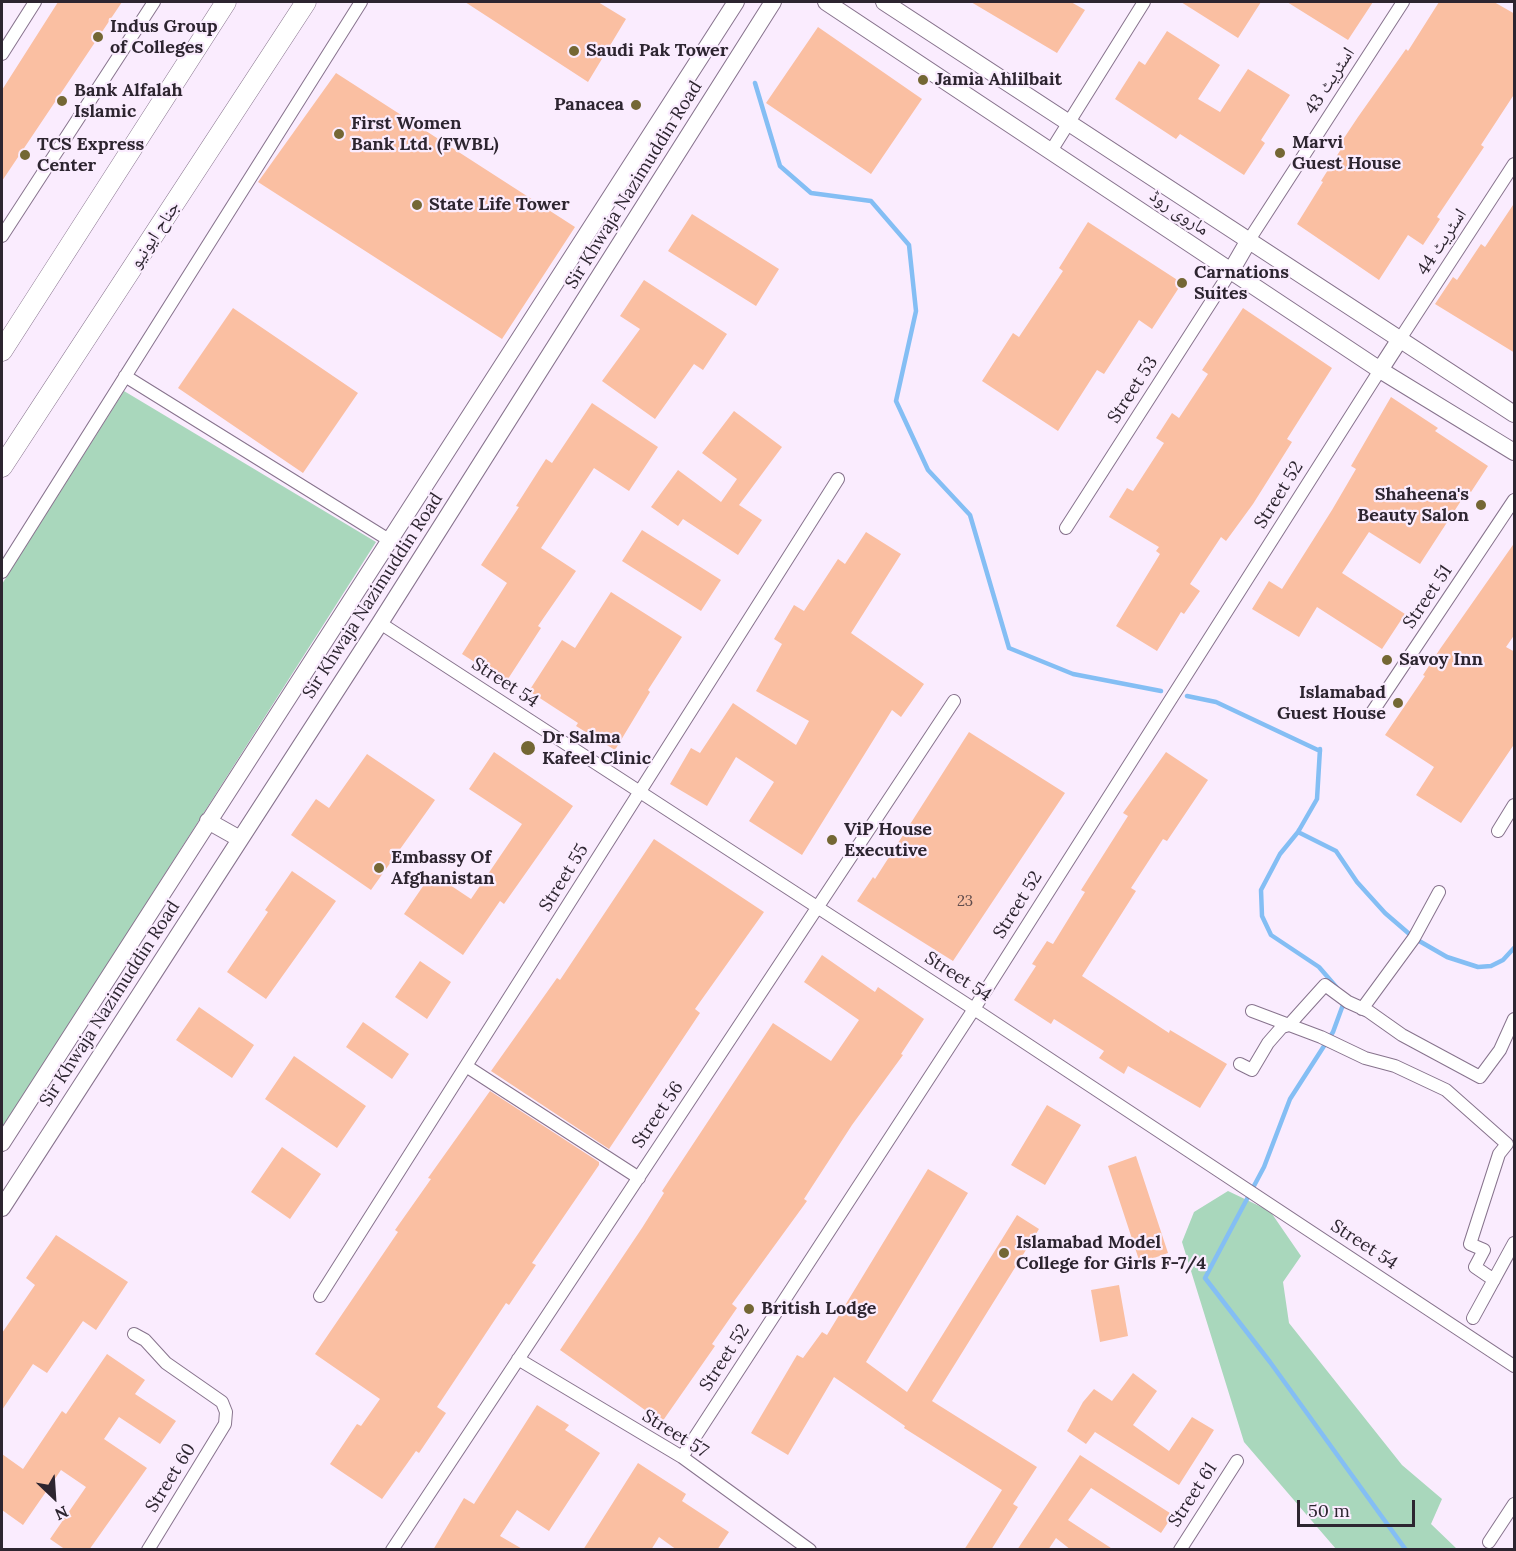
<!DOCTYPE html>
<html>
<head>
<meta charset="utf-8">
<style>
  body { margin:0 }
  #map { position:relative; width:1516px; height:1551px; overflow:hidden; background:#faecfe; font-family:Lora,serif }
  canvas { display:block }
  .frame { position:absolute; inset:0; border:3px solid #2d2530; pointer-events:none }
  .north { position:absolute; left:24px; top:1467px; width:60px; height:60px; -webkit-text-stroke:4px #faecfe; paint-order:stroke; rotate:155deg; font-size:16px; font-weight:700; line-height:24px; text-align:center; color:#2d2530 }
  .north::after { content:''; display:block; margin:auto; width:21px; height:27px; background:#2d2530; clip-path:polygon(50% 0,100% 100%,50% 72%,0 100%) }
  .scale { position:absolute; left:1297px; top:1500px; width:118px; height:27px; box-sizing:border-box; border:3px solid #2d2530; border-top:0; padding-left:8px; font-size:18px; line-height:21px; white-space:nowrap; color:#2d2530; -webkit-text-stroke:4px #faecfe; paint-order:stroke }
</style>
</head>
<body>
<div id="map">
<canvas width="1516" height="1551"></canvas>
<div class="frame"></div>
<div class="north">N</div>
<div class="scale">50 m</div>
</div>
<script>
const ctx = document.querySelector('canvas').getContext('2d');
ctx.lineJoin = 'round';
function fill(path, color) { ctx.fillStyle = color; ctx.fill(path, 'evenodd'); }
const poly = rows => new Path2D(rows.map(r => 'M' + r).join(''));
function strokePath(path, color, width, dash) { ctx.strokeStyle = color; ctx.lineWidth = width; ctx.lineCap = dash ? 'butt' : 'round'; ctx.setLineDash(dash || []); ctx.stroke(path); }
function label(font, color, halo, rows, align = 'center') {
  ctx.font = font + ' Lora,"Noto Naskh Arabic",serif'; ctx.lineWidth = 4.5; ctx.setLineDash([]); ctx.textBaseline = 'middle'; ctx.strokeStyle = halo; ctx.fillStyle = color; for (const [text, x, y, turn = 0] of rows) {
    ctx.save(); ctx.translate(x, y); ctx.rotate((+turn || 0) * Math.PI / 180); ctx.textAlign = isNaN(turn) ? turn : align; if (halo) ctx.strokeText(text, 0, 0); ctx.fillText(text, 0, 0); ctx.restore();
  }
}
const green = poly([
  [124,391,376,542,2,1130,2,584],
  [1228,1191,1270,1211,1301,1256,1283,1282,1289,1323,1402,1465,1442,1499,1431,1524,1457,1549,1336,1549,1244,1442,1182,1242,1194,1212]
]);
const stream = poly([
  [755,83,780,166,811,193,871,201,909,245,916,311,896,401,928,470,970,515,1009,648,1073,674,1161,691],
  [1187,696,1216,702,1320,751],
  [1320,749,1317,799,1298,832,1280,854,1261,890,1262,916,1271,935,1319,967,1338,989],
  [1299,830,1298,832,1336,851,1357,882,1385,913,1414,938,1447,957,1478,967,1491,966,1503,960,1514,948],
  [1344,1002,1333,1032,1290,1099,1264,1167,1205,1278,1270,1362,1406,1550]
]);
const building = poly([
  [58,2,122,2,2,181,2,90],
  [465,2,598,2,626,19,588,82],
  [971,2,1071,2,1085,10,1057,53],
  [1181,2,1261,2,1238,38],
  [1287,2,1373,2,1348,40],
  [1439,2,1494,2,1515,14,1515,93,1481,145,1484,147,1437,217,1440,219,1423,245,1408,235,1379,280,1297,224,1323,182,1321,181,1343,146,1340,144,1358,117,1406,49,1408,51],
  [818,27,922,99,871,174,766,103],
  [1167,31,1220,65,1198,99,1220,112,1248,69,1290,95,1261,140,1265,143,1244,175,1180,134,1176,139,1115,99,1139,61,1145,65],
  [336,73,575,227,502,339,258,182],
  [1515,202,1515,353,1435,304,1453,277,1457,280,1481,244,1485,247],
  [692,214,779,269,756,306,668,251],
  [1088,222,1182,283,1152,329,1139,320,1104,374,1097,370,1058,431,982,381,1013,333,1019,337,1063,271,1059,268],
  [644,280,727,334,703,370,694,364,655,419,602,381,640,329,620,316],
  [233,308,358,393,303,473,178,388],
  [1243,308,1332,368,1287,439,1292,442,1253,504,1226,541,1221,537,1190,584,1200,591,1184,614,1181,612,1157,651,1116,626,1160,554,1156,551,1159,547,1109,517,1127,488,1133,491,1164,443,1156,438,1172,413,1179,418,1208,374,1202,370],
  [1391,397,1438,428,1435,431,1488,466,1471,492,1468,490,1420,564,1369,532,1342,573,1405,614,1382,649,1317,607,1299,637,1252,609,1269,581,1282,589,1332,510,1356,469,1351,466],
  [592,403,658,447,629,491,594,468,541,548,576,571,538,626,541,628,506,682,462,654,507,583,481,565,519,507,516,506,546,459,552,463],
  [734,411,782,447,739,505,762,520,738,555,683,519,678,526,651,507,678,470,721,502,737,479,702,453],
  [642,530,721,580,701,611,622,561],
  [866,532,901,554,851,633,924,684,901,717,892,710,802,855,749,821,774,782,736,757,707,806,670,784,691,748,700,753,733,703,796,745,809,721,756,691,782,644,774,639,794,605,804,611,838,559,845,564],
  [1515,542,1515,634,1506,647,1515,652,1515,743,1461,823,1416,795,1434,767,1385,735,1425,676,1423,675,1440,649],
  [611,592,682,637,648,690,650,692,615,750,576,726,578,723,529,691,562,640,575,648],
  [969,732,1065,793,953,961,857,901,873,877,875,879],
  [494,752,573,806,504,904,500,901,463,955,404,914,432,873,471,899,522,824,469,789],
  [1166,752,1208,780,1167,841,1163,839,1131,888,1136,891,1082,976,1169,1033,1170,1030,1227,1064,1200,1108,1128,1066,1124,1074,1099,1058,1104,1051,1054,1019,1051,1024,1014,1000,1036,966,1032,964,1047,941,1053,944,1085,892,1081,890,1128,816,1123,813],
  [367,754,435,800,371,890,291,835,316,799,329,808],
  [654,839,764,912,695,1009,700,1013,609,1149,491,1071,557,978,560,980],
  [292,871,336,901,266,999,227,972,268,912,265,910],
  [822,955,875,992,878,987,924,1019,901,1054,903,1055,852,1125,804,1199,807,1201,732,1304,737,1308,712,1344,715,1346,662,1422,560,1350,642,1228,664,1193,662,1191,773,1023,831,1061,859,1020,804,982],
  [420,961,451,982,427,1019,395,997],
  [199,1007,254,1045,232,1078,176,1040],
  [363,1022,409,1054,392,1079,346,1047],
  [294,1056,366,1106,337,1148,265,1099],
  [490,1091,599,1162,599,1165,532,1263,536,1265,509,1305,506,1303,437,1407,446,1413,419,1453,416,1451,382,1499,330,1464,357,1424,361,1426,380,1399,315,1354,398,1232,395,1230,431,1179,428,1178],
  [1047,1105,1081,1125,1045,1185,1011,1165],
  [282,1147,321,1174,290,1219,251,1192],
  [1136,1156,1168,1253,1140,1263,1108,1166],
  [928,1169,968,1193,866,1362,907,1392,1017,1215,1039,1229,932,1401,1037,1467,1013,1504,1018,1507,991,1550,964,1550,1002,1490,904,1428,905,1426,834,1377,788,1455,751,1433,797,1355,803,1358,822,1332,827,1335],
  [56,1235,128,1282,96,1330,83,1321,47,1373,33,1364,2,1410,2,1333,35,1285,26,1278],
  [1119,1285,1128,1336,1100,1342,1091,1290],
  [107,1354,145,1380,135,1394,176,1421,160,1444,119,1417,104,1439,147,1468,89,1550,66,1550,50,1539,86,1487,61,1470,23,1525,2,1510,2,1454,23,1469,62,1411,66,1414],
  [1133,1373,1157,1391,1133,1425,1169,1451,1192,1417,1214,1430,1179,1485,1095,1432,1086,1444,1067,1431,1083,1402,1094,1389,1112,1401],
  [537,1405,569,1425,565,1430,600,1453,549,1531,517,1510,500,1536,524,1550,433,1550,464,1498,474,1504],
  [1080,1455,1173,1515,1161,1533,1091,1488,1068,1520,1114,1550,1071,1550,1056,1538,1048,1550,1017,1550],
  [638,1463,686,1494,682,1501,729,1532,717,1550,677,1550,659,1537,651,1550,583,1550]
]);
const street = poly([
  [2,54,35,2],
  [1051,151,1144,2],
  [2,236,154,2],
  [1249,240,1403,2],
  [1400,339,1514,164],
  [125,376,389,540],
  [1066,528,1231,271],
  [2,572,361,2],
  [380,623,974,1009,1514,1366],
  [1371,714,1514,500],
  [1498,831,1514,805],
  [1362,1009,1414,938,1439,892],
  [1252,1011,1321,1037,1365,1058,1395,1066,1446,1090,1507,1144,1499,1154,1470,1244,1484,1250,1475,1267,1494,1280],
  [1240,1064,1252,1070,1268,1043,1282,1027,1289,1025,1325,985,1348,1002,1368,1011,1402,1035,1480,1077,1500,1050,1514,1019],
  [466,1066,639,1178],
  [320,1296,838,479],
  [1473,1318,1514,1243],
  [134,1334,145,1340,166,1363,222,1402,226,1412,225,1424,148,1550],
  [518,1359,682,1457,810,1550],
  [682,1457,974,1009,1380,370],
  [1489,1542,1514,1504],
  [392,1550,954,701],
  [1180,1550,1237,1461]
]);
const secondary = poly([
  [826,2,1380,370,1514,452],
  [884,2,1514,414],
  [1231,271,1249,240],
  [1380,370,1400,339],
  [208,821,240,839],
  [2,1143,736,2],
  [2,1208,380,623,773,2]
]);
const primary = poly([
  [2,351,226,2],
  [2,467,306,2]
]);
const markers = [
  [98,37,6,"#746734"],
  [574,51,6,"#746734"],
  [923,80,6,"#746734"],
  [62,101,6,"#746734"],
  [636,105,6,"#746734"],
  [339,134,6,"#746734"],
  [1280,153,6,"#746734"],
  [25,155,6,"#746734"],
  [417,205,6,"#746734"],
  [1182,283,6,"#746734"],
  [1481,505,6,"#746734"],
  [1387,660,6,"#746734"],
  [1398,703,6,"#746734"],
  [528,748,8,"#746734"],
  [832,840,6,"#746734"],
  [379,868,6,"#746734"],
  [1004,1253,6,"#746734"],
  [749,1309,6,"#746734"]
];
const numberNames = [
  ["23",965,902]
];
const poiNames = [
  ["Indus Group",110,27],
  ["of Colleges",110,48],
  ["Saudi Pak Tower",586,51],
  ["Jamia Ahlilbait",935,80],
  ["Bank Alfalah",74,91],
  ["Islamic",74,112],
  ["Panacea",624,105,"right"],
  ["First Women",351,124],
  ["Bank Ltd. (FWBL)",351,145],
  ["Marvi",1292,143],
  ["Guest House",1292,164],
  ["TCS Express",37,145],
  ["Center",37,166],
  ["State Life Tower",429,205],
  ["Carnations",1194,273],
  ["Suites",1194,294],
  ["Shaheena's",1469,495,"right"],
  ["Beauty Salon",1469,516,"right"],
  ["Savoy Inn",1399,660],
  ["Islamabad",1386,693,"right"],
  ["Guest House",1386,714,"right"],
  ["Dr Salma",542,738],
  ["Kafeel Clinic",542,759],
  ["ViP House",844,830],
  ["Executive",844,851],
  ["Embassy Of",391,858],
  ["Afghanistan",391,879],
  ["Islamabad Model",1016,1243],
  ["College for Girls F-7/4",1016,1264],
  ["British Lodge",761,1309]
];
const streetNames = [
  ["اسٹریٹ 43",1330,81,-57],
  ["Sir Khwaja Nazimuddin Road",634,185,-58],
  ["ماروی روڈ",1179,213,34],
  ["جناح ایونیو",155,235,-57],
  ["اسٹریٹ 44",1442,242,-57],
  ["Street 53",1133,390,-57],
  ["Street 52",1279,495,-58],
  ["Sir Khwaja Nazimuddin Road",373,596,-57],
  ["Street 51",1428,597,-56],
  ["Street 54",505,683,33],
  ["Street 55",564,878,-58],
  ["Street 52",1018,905,-58],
  ["Street 54",958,977,33],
  ["Sir Khwaja Nazimuddin Road",110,1004,-57],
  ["Street 56",658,1115,-56],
  ["Street 54",1364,1245,33],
  ["Street 52",725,1358,-57],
  ["Street 57",675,1434,32],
  ["Street 60",171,1478,-58],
  ["Street 61",1193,1495,-57]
];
fill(green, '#a9d7bc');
strokePath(stream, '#84bef4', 4.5);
fill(building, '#fabfa2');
strokePath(street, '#87738d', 14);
strokePath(secondary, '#87738d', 18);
strokePath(primary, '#87738d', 21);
strokePath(street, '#fff', 12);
strokePath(secondary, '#fff', 16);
strokePath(primary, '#fff', 20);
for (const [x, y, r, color] of markers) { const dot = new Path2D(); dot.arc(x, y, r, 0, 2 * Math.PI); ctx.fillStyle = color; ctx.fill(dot); strokePath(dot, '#faecfe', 2); }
label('15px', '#604c4c', null, numberNames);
label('bold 18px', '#2d2530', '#faecfe', poiNames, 'left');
label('18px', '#2d2530', '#faecfe', streetNames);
</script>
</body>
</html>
